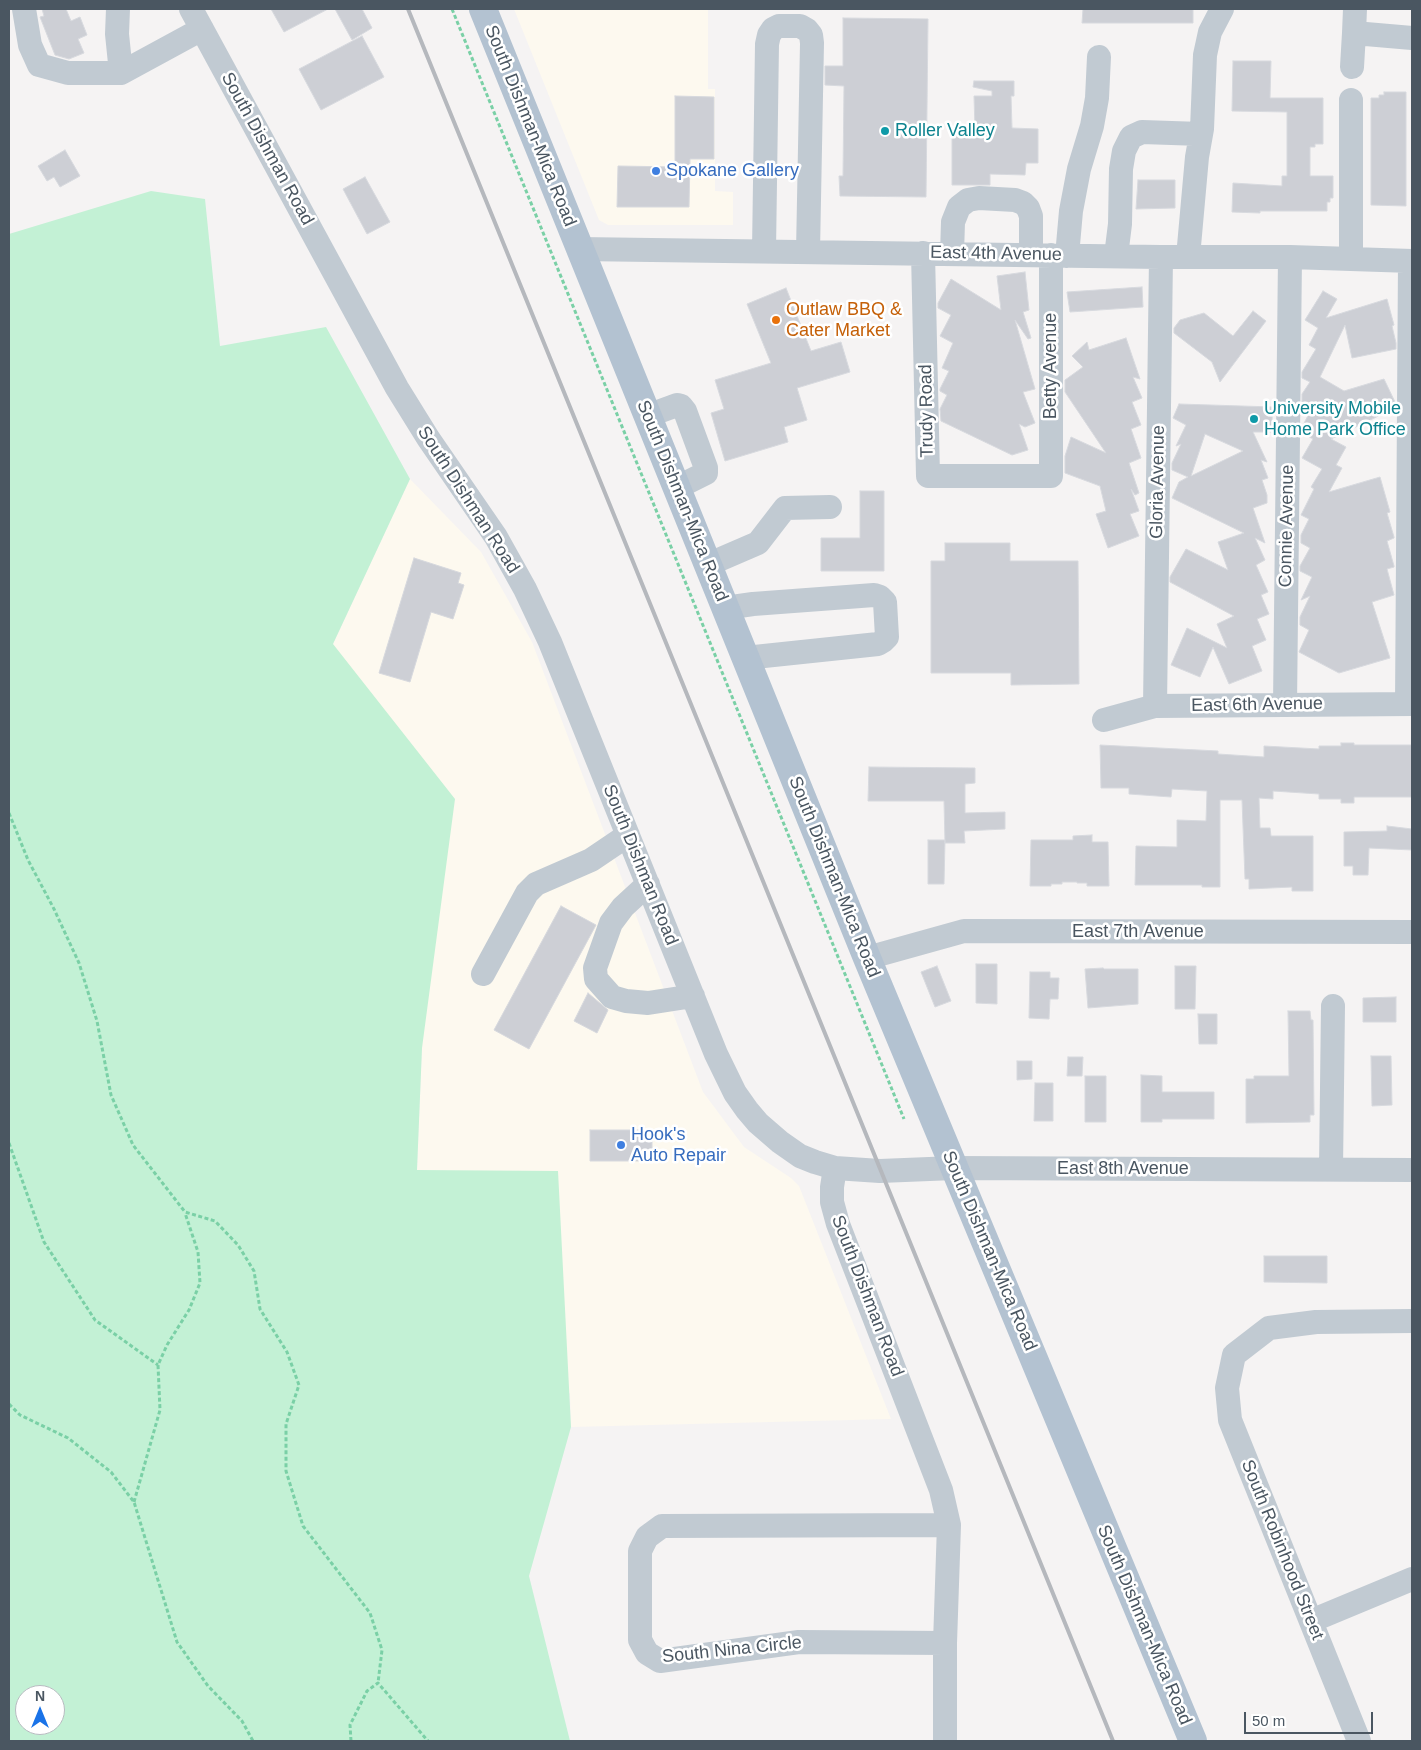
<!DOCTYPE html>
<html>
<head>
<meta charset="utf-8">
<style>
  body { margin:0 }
  #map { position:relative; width:1421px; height:1750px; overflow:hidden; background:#f5f3f3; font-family:Helvetica,sans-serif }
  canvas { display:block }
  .frame { position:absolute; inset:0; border:10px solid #4a5661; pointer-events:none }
  .north { position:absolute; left:15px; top:1685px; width:50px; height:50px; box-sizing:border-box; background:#fff; border:1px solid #b7bbc0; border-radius:50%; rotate:0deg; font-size:14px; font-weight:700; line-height:20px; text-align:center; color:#4a5661 }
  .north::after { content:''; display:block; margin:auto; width:18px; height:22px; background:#1a73e8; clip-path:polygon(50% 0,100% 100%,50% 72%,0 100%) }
  .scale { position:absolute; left:1244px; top:1712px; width:129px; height:22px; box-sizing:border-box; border:2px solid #4a5661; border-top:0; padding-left:6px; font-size:15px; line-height:18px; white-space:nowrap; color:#4a5661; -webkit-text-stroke:4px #fff; paint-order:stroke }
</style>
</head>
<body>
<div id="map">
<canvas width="1421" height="1750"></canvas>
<div class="frame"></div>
<div class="north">N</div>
<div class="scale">50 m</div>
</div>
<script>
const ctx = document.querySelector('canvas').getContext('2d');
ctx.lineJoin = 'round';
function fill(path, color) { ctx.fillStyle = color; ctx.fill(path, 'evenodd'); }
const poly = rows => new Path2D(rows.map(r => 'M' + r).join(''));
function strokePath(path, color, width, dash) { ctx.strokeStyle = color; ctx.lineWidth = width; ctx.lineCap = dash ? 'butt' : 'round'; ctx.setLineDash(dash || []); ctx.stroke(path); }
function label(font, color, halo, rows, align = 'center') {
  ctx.font = font + ' Helvetica,sans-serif'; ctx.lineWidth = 5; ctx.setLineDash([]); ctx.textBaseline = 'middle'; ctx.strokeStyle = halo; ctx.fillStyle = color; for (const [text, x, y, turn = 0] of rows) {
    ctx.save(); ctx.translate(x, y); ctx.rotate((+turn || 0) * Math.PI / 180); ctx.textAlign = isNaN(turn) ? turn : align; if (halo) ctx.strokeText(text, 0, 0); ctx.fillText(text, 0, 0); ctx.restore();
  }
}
const commercial = poly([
  [514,9,708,9,708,89,715,89,715,191,733,192,733,225,608,225,599,220],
  [410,479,481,552,532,642,703,1092,744,1147,791,1178,799,1186,891,1419,571,1427,570,1394,417,1171,422,1048,333,644]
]);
const green = poly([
  [151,191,205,199,220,346,326,327,410,479,333,644,455,799,422,1048,417,1170,558,1171,571,1427,529,1576,570,1741,9,1741,9,234],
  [25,1695,55,1695,55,1725,25,1725]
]);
const building = poly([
  [42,9,66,9,71,21,80,17,87,35,78,39,84,53,69,59,55,55,40,17,44,16,42,9],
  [271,9,328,9,284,32,271,9],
  [335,9,362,9,372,28,352,40,335,9],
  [1083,9,1193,9,1193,23,1082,23,1083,9],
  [843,18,928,19,926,197,840,196,839,176,843,176,844,86,825,85,825,66,843,66,843,18],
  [362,36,384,77,321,110,299,69,362,36],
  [1233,61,1271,61,1270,98,1323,98,1323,144,1315,144,1315,147,1310,147,1310,176,1333,176,1333,198,1330,198,1330,202,1327,202,1327,211,1260,211,1260,213,1232,212,1233,183,1282,186,1282,176,1287,176,1287,112,1232,111,1233,61],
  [974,81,1014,81,1014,96,1011,96,1012,128,1038,129,1038,163,1026,163,1025,175,990,174,990,185,952,185,952,129,975,130,974,96,992,96,992,91,973,87,974,81],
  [1384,92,1406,92,1406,206,1371,205,1371,98,1379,98,1379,95,1384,95,1384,92],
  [675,96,714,97,714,159,690,159,689,207,617,207,618,166,675,167,675,96],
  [65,150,80,176,60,187,54,177,47,181,38,166,65,150],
  [365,177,390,222,367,234,343,189,365,177],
  [1138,180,1175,180,1175,208,1136,209,1138,180],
  [1025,272,1029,310,1023,312,1031,338,1028,339,1015,320,1035,389,1023,392,1035,423,1025,427,1019,424,1028,450,1012,455,941,421,940,409,947,395,940,391,940,389,949,371,942,368,953,343,940,336,951,315,938,308,938,303,951,279,1001,310,997,276,1025,272],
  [1142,287,1143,307,1070,312,1067,292,1142,287],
  [786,288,811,351,841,342,850,372,797,388,807,420,784,427,788,442,725,461,711,413,724,409,715,380,771,363,747,304,786,288],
  [1323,291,1337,299,1326,318,1387,299,1394,325,1392,326,1396,343,1396,349,1352,358,1345,325,1320,377,1344,391,1384,379,1395,402,1395,408,1331,439,1346,447,1336,465,1342,468,1329,492,1380,477,1390,512,1387,513,1394,537,1394,538,1387,541,1394,566,1394,567,1387,569,1394,595,1372,602,1390,658,1339,673,1299,652,1309,630,1300,625,1300,617,1310,596,1301,600,1312,577,1300,571,1300,566,1310,548,1301,543,1301,535,1309,519,1301,515,1314,489,1311,487,1322,469,1302,458,1313,439,1302,433,1302,427,1312,408,1302,402,1302,394,1310,382,1302,378,1302,372,1316,349,1309,345,1318,328,1305,320,1323,291],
  [1253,311,1266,321,1220,382,1212,362,1174,333,1174,328,1180,320,1204,313,1233,336,1253,311],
  [1126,338,1140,379,1133,377,1142,398,1132,402,1141,425,1131,429,1141,458,1129,463,1139,493,1135,495,1131,489,1139,511,1130,514,1139,536,1108,548,1096,514,1106,511,1100,486,1065,473,1065,456,1071,437,1106,453,1065,392,1065,380,1083,367,1072,356,1087,342,1089,350,1126,338],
  [1179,404,1273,407,1271,432,1253,432,1267,462,1261,460,1268,478,1262,480,1267,495,1267,503,1253,508,1265,543,1255,538,1265,560,1256,565,1268,592,1261,595,1269,614,1257,619,1266,640,1252,646,1262,671,1229,684,1213,647,1200,677,1171,665,1187,628,1227,648,1217,624,1234,616,1170,582,1170,577,1186,549,1228,570,1218,542,1244,533,1172,498,1179,482,1188,477,1172,470,1172,463,1181,444,1176,446,1186,425,1173,418,1179,404],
  [1205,434,1243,451,1191,476,1205,434],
  [860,491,884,491,884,571,821,571,821,538,860,538,860,491],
  [945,543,1010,543,1010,561,1078,561,1079,684,1011,685,1011,673,931,673,931,561,945,561,945,543],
  [414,558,461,573,458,583,464,585,453,619,431,612,410,682,379,673,414,558],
  [1341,743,1354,743,1354,745,1412,745,1412,797,1354,797,1354,803,1341,803,1341,799,1319,799,1319,794,1273,791,1273,799,1259,798,1260,828,1270,828,1271,836,1313,836,1313,891,1292,891,1292,887,1249,889,1249,879,1245,879,1242,800,1220,800,1220,887,1202,887,1202,885,1135,885,1136,846,1177,847,1177,820,1206,821,1207,791,1172,789,1171,797,1129,794,1129,788,1101,788,1100,745,1218,751,1218,754,1264,757,1264,746,1319,749,1319,746,1341,746,1341,743],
  [869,767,975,768,975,783,965,784,965,813,1005,812,1005,829,964,831,965,843,945,843,944,801,868,801,869,767],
  [1387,826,1412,829,1412,850,1369,848,1368,875,1353,875,1353,866,1344,866,1344,832,1387,831,1387,826],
  [1092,835,1092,842,1108,842,1109,886,1087,886,1087,883,1077,883,1077,882,1062,882,1062,884,1051,884,1051,886,1030,886,1031,840,1073,840,1073,836,1092,835],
  [928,840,945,840,944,884,928,884,928,840],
  [561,906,596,925,529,1049,494,1030,561,906],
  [976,964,997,964,997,1004,976,1003,976,964],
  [937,966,951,1001,935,1007,921,972,937,966],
  [1175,966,1196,966,1195,1009,1175,1009,1175,966],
  [1103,968,1104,969,1138,969,1138,1004,1088,1008,1085,969,1103,968],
  [1030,972,1050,972,1050,978,1059,978,1058,999,1050,999,1049,1019,1029,1018,1030,972],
  [588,993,608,1010,597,1033,574,1021,588,993],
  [1396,997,1396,1022,1363,1022,1363,998,1396,997],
  [1288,1011,1310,1011,1311,1020,1313,1020,1314,1115,1310,1115,1310,1122,1246,1123,1246,1079,1254,1079,1254,1076,1289,1076,1288,1011],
  [1198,1014,1217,1014,1217,1044,1199,1044,1198,1014],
  [1371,1056,1391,1056,1392,1105,1372,1106,1371,1056],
  [1068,1057,1083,1057,1082,1076,1067,1076,1068,1057],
  [1017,1061,1032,1061,1032,1079,1017,1080,1017,1061],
  [1141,1075,1162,1076,1162,1092,1214,1092,1214,1119,1162,1119,1162,1122,1141,1122,1141,1075],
  [1085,1076,1106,1076,1106,1122,1085,1122,1085,1076],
  [1035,1083,1053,1083,1053,1121,1034,1121,1035,1083],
  [590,1130,652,1130,652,1161,590,1161,590,1130],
  [1264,1256,1327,1256,1327,1283,1264,1282,1264,1256]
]);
const path = poly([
  [452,9,904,1119],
  [9,813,28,860,54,909,79,963,97,1021,111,1095,133,1145,185,1212,215,1221,238,1245,254,1271,260,1309,287,1352,299,1385,286,1424,286,1471,303,1526,370,1613,382,1650,378,1683],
  [9,1143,44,1242,95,1320,158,1365],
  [9,1404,20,1415,68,1438,111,1472,134,1502,177,1642,208,1686,242,1721,253,1741],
  [134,1502,160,1410,158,1365,167,1345,189,1310,200,1283,198,1252,185,1213],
  [351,1741,350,1725,367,1691,378,1683,428,1741]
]);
const minor = poly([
  [24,9,30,45,39,65,68,73,121,73,202,29],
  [118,9,117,34,121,73],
  [191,9,397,388,428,438,496,537,525,589,550,642,716,1054,735,1093,747,1110,758,1123,780,1142,800,1156,815,1162,835,1168,880,1171,954,1168,1412,1170],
  [1355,9,1354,33,1412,38],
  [1352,67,1354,33],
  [1351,100,1351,259],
  [579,249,1161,257,1290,257,1412,261],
  [764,251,767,44,769,35,773,29,779,26,800,26,807,30,811,35,812,43,808,252],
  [923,253,928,476,1051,476,1051,255],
  [952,254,953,222,959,207,968,200,979,198,1015,200,1023,203,1028,208,1031,216,1031,255],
  [1067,256,1071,211,1079,169,1092,126,1097,98,1099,57],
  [1116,256,1120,224,1121,169,1124,151,1131,137,1142,132,1201,134],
  [1188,257,1197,157,1202,129,1205,55,1210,32,1222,9],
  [647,416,677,405,681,406,685,411,706,468,706,473,676,488],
  [707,565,758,543,785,508,830,507],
  [725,608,753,604,874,595,880,597,885,602,887,637,883,641,878,644,745,658],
  [1407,704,1410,261],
  [1285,705,1290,257],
  [1155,706,1161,257],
  [1104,720,1155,706,1412,704],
  [648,884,623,907,611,923,595,968,596,979,612,997,626,1001,648,1003,693,996],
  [867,958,964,931,1412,932],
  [483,974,527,893,536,884,591,860,628,835],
  [835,1168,832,1187,832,1202,838,1224,941,1490,949,1525,945,1643,945,1741],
  [1331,1169,1333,1006],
  [1311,1621,1412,1579],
  [945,1643,799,1642,660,1661,647,1653,640,1640,640,1551,647,1537,662,1526,949,1525],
  [1359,1741,1230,1420,1227,1388,1234,1355,1269,1328,1316,1322,1412,1321]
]);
const major = poly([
  [483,9,867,958,1193,1741]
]);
const rail = poly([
  [408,9,1113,1741]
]);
const markers = [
  [885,131,5,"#0f9aa8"],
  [656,171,5,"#3f7fe0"],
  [776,320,5,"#e8710a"],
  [1254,419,5,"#0f9aa8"],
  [621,1145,5,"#3f7fe0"]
];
const streetNames = [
  ["South Dishman-Mica Road",530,126,68],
  ["South Dishman Road",267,149,61],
  ["East 4th Avenue",996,254,1],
  ["Betty Avenue",1051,366,-90],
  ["Trudy Road",927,411,-91],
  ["Gloria Avenue",1158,482,-89],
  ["South Dishman Road",468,500,57],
  ["South Dishman-Mica Road",682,501,68],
  ["Connie Avenue",1287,526,-89],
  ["East 6th Avenue",1257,705,-1],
  ["South Dishman Road",640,865,68],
  ["South Dishman-Mica Road",834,877,68],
  ["East 7th Avenue",1138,932],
  ["East 8th Avenue",1123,1169],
  ["South Dishman-Mica Road",989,1251,67],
  ["South Dishman Road",867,1296,69],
  ["South Robinhood Street",1282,1550,68],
  ["South Dishman-Mica Road",1144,1625,67],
  ["South Nina Circle",732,1650,-6]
];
const cultureNames = [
  ["Roller Valley",895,131],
  ["University Mobile",1264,409],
  ["Home Park Office",1264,430]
];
const shopNames = [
  ["Spokane Gallery",666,171],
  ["Hook's",631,1135],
  ["Auto Repair",631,1156]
];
const foodNames = [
  ["Outlaw BBQ &",786,310],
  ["Cater Market",786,331]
];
fill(commercial, '#fdf9ef');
fill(green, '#c3f1d5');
fill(building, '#cdcfd5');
strokePath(building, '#d7d9de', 1);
strokePath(path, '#7ad0a6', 3, [4, 2.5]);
strokePath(minor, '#c1cad2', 24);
strokePath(major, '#b3c2d1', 28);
strokePath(rail, '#b5b8bd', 4);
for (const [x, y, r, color] of markers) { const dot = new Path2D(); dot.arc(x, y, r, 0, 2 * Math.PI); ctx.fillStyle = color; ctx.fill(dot); strokePath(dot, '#fff', 2); }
label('18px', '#4a5661', '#fff', streetNames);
label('18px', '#0d838f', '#fff', cultureNames, 'left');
label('18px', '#366cbe', '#fff', shopNames, 'left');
label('18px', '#c56008', '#fff', foodNames, 'left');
</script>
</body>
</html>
